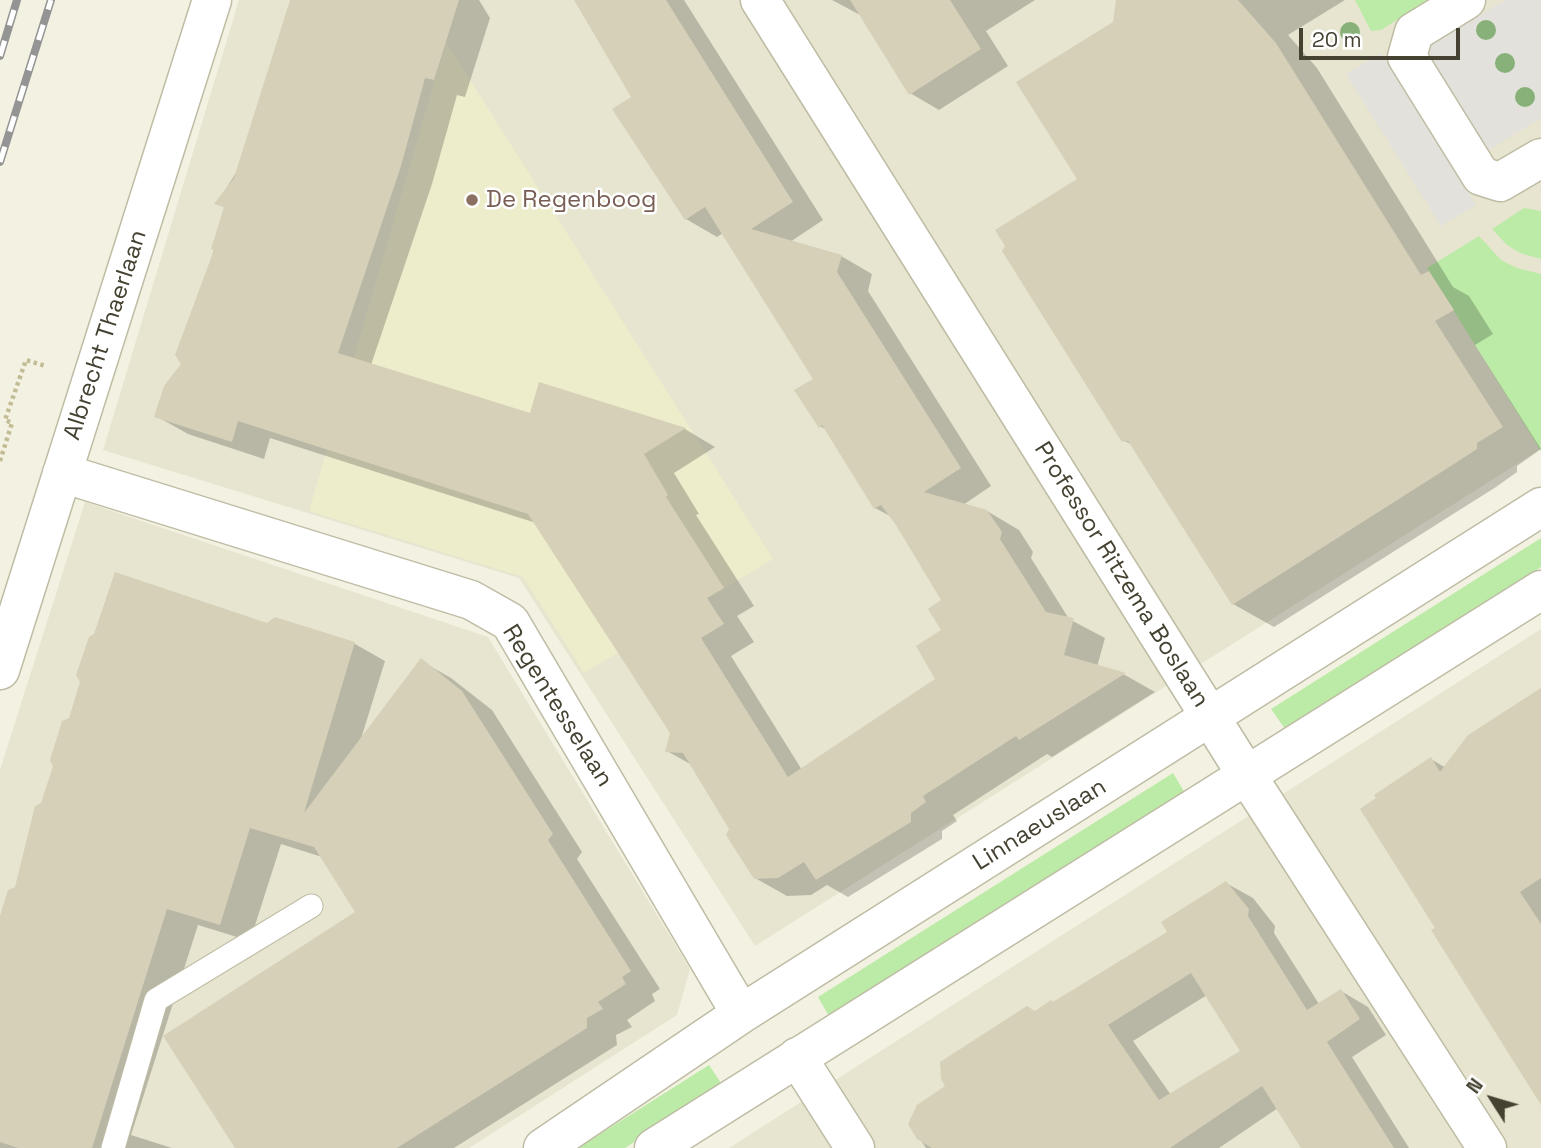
<!DOCTYPE html>
<html>
<head>
<meta charset="utf-8">
<style>
  body { margin:0 }
  #map { position:relative; width:1541px; height:1148px; overflow:hidden; background:#f3f2e2; font-family:"Space Grotesk",sans-serif }
  canvas { display:block }
  .north { position:absolute; left:1457px; top:1064px; width:70px; height:70px; -webkit-text-stroke:5px #fff; paint-order:stroke; rotate:307deg; font-size:19px; font-weight:700; line-height:28px; text-align:center; color:#454232 }
  .north::after { content:''; display:block; margin:auto; width:24px; height:32px; background:#454232; clip-path:polygon(50% 0,100% 100%,50% 72%,0 100%) }
  .scale { position:absolute; left:1299px; top:28px; width:161px; height:32px; box-sizing:border-box; border:4px solid #454232; border-top:0; padding-left:9px; font-size:21px; line-height:24px; white-space:nowrap; color:#454232; -webkit-text-stroke:5px #fff; paint-order:stroke }
</style>
</head>
<body>
<div id="map">
<canvas width="1541" height="1148"></canvas>
<div class="north">N</div>
<div class="scale">20 m</div>
</div>
<script>
const ctx = document.querySelector('canvas').getContext('2d');
ctx.lineJoin = 'round';
function fill(path, color) { ctx.fillStyle = color; ctx.fill(path, 'evenodd'); }
const poly = rows => new Path2D(rows.map(r => 'M' + r).join(''));
function strokePath(path, color, width, dash) { ctx.strokeStyle = color; ctx.lineWidth = width; ctx.lineCap = dash ? 'butt' : 'round'; ctx.setLineDash(dash || []); ctx.stroke(path); }
function label(font, color, halo, rows, align = 'center') {
  ctx.font = font + ' "Space Grotesk",sans-serif'; ctx.lineWidth = 5; ctx.setLineDash([]); ctx.textBaseline = 'middle'; ctx.strokeStyle = halo; ctx.fillStyle = color; for (const [text, x, y, turn = 0] of rows) {
    ctx.save(); ctx.translate(x, y); ctx.rotate((+turn || 0) * Math.PI / 180); ctx.textAlign = isNaN(turn) ? turn : align; if (halo) ctx.strokeText(text, 0, 0); ctx.fillText(text, 0, 0); ctx.restore();
  }
}
const residential = poly([
  [239,0,1541,0,1541,449,755,946,519,578,103,450],
  [85,502,488,637,690,969,677,1015,469,1148,0,1148,0,770],
  [1541,629,1541,1148,729,1148]
]);
const education = poly([
  [446,42,773,559,584,673,523,577,309,511]
]);
const green = poly([
  [1355,0,1428,0,1381,30,1371,31],
  [1524,208,1541,211,1541,259,1520,253,1507,245,1492,229],
  [1479,236,1501,260,1517,268,1541,274,1541,451,1427,268],
  [1541,538,1541,567,1285,729,1271,709],
  [1173,773,1185,793,830,1018,818,997],
  [709,1065,723,1086,625,1148,578,1148]
]);
const parking = poly([
  [1505,0,1541,0,1541,118,1455,171,1476,205,1441,226,1346,74,1381,53,1391,69]
]);
const shadow = poly([
  [292,0,479,0,490,18,465,97,457,95,432,184,371,365,531,415,540,384,685,429,715,447,674,473,699,514,696,515,754,606,737,616,754,642,731,656,802,770,938,680,943,601,892,517,875,508,828,431,820,426,815,379,723,233,717,237,686,219,634,98,576,0,684,0,823,220,790,242,841,256,872,274,868,291,991,486,963,505,987,511,1019,530,1033,552,1031,558,1069,619,1105,638,1097,667,1125,675,1155,692,1052,757,1047,754,953,815,957,821,942,831,942,839,848,897,827,885,811,895,787,896,755,878,731,829,692,765,667,751,672,733,536,523,270,438,264,459,188,434,156,416,183,364,225,208,217,203,239,168],
  [832,0,1035,0,986,31,1008,66,939,110,910,93,862,16],
  [1120,0,1345,0,1288,35,1317,68,1453,287,1469,296,1493,334,1475,345,1541,449,1517,466,1517,472,1496,487,1274,627,1233,604,1134,446,1123,440,1079,180,1099,67],
  [275,619,355,644,385,661,361,739,421,661,451,678,492,710,582,852,577,859,660,989,652,994,655,1001,627,1020,632,1027,616,1035,617,1045,454,1148,237,1148,357,913,322,857,281,844,250,941,198,925,131,1135,172,1148,0,1148,0,922,16,888,36,808],
  [1541,690,1541,1100,1438,928,1431,759,1446,768],
  [1226,883,1253,898,1275,926,1274,933,1319,1004,1341,991,1368,1007,1386,1035,1352,1057,1409,1148,1303,1148,1278,1108,1219,1148,926,1148,910,1124,948,1087,1035,1013,1169,933],
  [1207,995,1242,1052,1171,1095,1133,1041]
]);
const building = poly([
  [290,0,459,0,434,80,425,78,401,166,338,353,530,413,539,382,686,428,644,454,668,495,666,497,724,588,707,598,724,624,701,638,788,777,935,679,916,646,941,630,928,609,941,600,896,525,881,505,874,509,822,425,819,428,794,390,813,379,705,207,685,220,612,109,631,97,574,0,666,0,793,202,751,229,842,255,837,272,961,468,924,492,987,510,1002,532,1000,539,1046,612,1074,618,1064,655,1126,673,1019,740,1016,736,923,796,926,802,911,813,911,822,816,880,804,862,778,878,754,879,726,835,729,829,683,753,665,752,670,733,528,514,238,421,232,442,154,417,164,386,181,364,175,355,214,250,211,249,224,207,214,204,234,178],
  [850,0,950,0,981,49,909,95],
  [1116,0,1238,0,1276,43,1421,275,1429,271,1454,310,1435,321,1503,427,1477,443,1477,449,1454,464,1232,605,1128,441,1122,442,1049,326,1002,251,1005,246,995,230,1077,179,1016,82,1113,22],
  [115,572,267,623,275,617,355,642,304,813,421,658,462,691,553,834,548,840,631,971,622,977,626,984,598,1002,603,1009,587,1018,587,1028,397,1148,235,1148,163,1036,355,912,314,847,250,828,220,925,167,909,92,1148,18,1148,0,1142,0,916,8,890,15,887,35,806,41,803,53,766,50,760,62,721,69,718,80,682,76,675,89,637,94,634],
  [1541,688,1541,878,1520,892,1541,924,1541,1105,1431,930,1435,928,1360,809,1376,798,1374,795,1431,757,1440,772,1468,735],
  [1226,881,1249,909,1248,916,1307,1010,1341,989,1360,1019,1327,1042,1394,1148,1301,1148,1262,1086,1170,1148,932,1148,917,1139,908,1124,917,1105,945,1086,941,1079,940,1062,1027,1006,1035,1011,1051,1000,1053,1002,1167,932,1161,922],
  [1191,973,1240,1051,1159,1100,1108,1025]
]);
const path = poly([
  [0,461,12,423,5,420,26,360,46,366]
]);
const lane = poly([
  [113,1148,156,1000,311,906]
]);
const street = poly([
  [760,0,1246,774,1487,1148],
  [1466,0,1414,32,1407,57,1481,176,1500,182,1541,158],
  [62,473,471,600,510,622,741,1014],
  [0,670,212,0],
  [797,1057,855,1148],
  [543,1148,741,1014,1541,507],
  [654,1148,1541,590]
]);
const rail = poly([
  [0,56,17,0],
  [0,162,51,0]
]);
const trees = [
  [1486,30],
  [1350,32],
  [1505,63],
  [1525,97]
];
const markers = [
  [472,200,7,"#8d6e63"]
];
const educationNames = [
  ["De Regenboog",486,200]
];
const streetNames = [
  ["Albrecht Thaerlaan",106,335,-72],
  ["Professor Ritzema Boslaan",1121,575,58],
  ["Regentesselaan",557,706,58],
  ["Linnaeuslaan",1040,825,-32]
];
fill(residential, '#e7e5d0');
fill(education, '#edeccb');
fill(green, '#bceba7');
fill(parking, '#e3e1db');
fill(shadow, '#0003');
fill(building, '#d5d0b7');
strokePath(lane, '#bfbca4', 25);
strokePath(street, '#bfbca4', 41);
strokePath(path, '#c2bc94', 4.5, [3.5, 3.5]);
strokePath(lane, '#fff', 23);
strokePath(street, '#fff', 38);
strokePath(rail, '#949494', 8);
strokePath(rail, '#fff', 5, [16]);
ctx.fillStyle = '#87b178';
for (const [x, y] of trees) { ctx.beginPath(); ctx.arc(x, y, 10, 0, 2 * Math.PI); ctx.fill(); }
for (const [x, y, r, color] of markers) { const dot = new Path2D(); dot.arc(x, y, r, 0, 2 * Math.PI); ctx.fillStyle = color; ctx.fill(dot); strokePath(dot, '#fff', 2.5); }
label('24px', '#785e54', '#fff', educationNames, 'left');
label('24px', '#454232', '#fff', streetNames);
</script>
</body>
</html>
